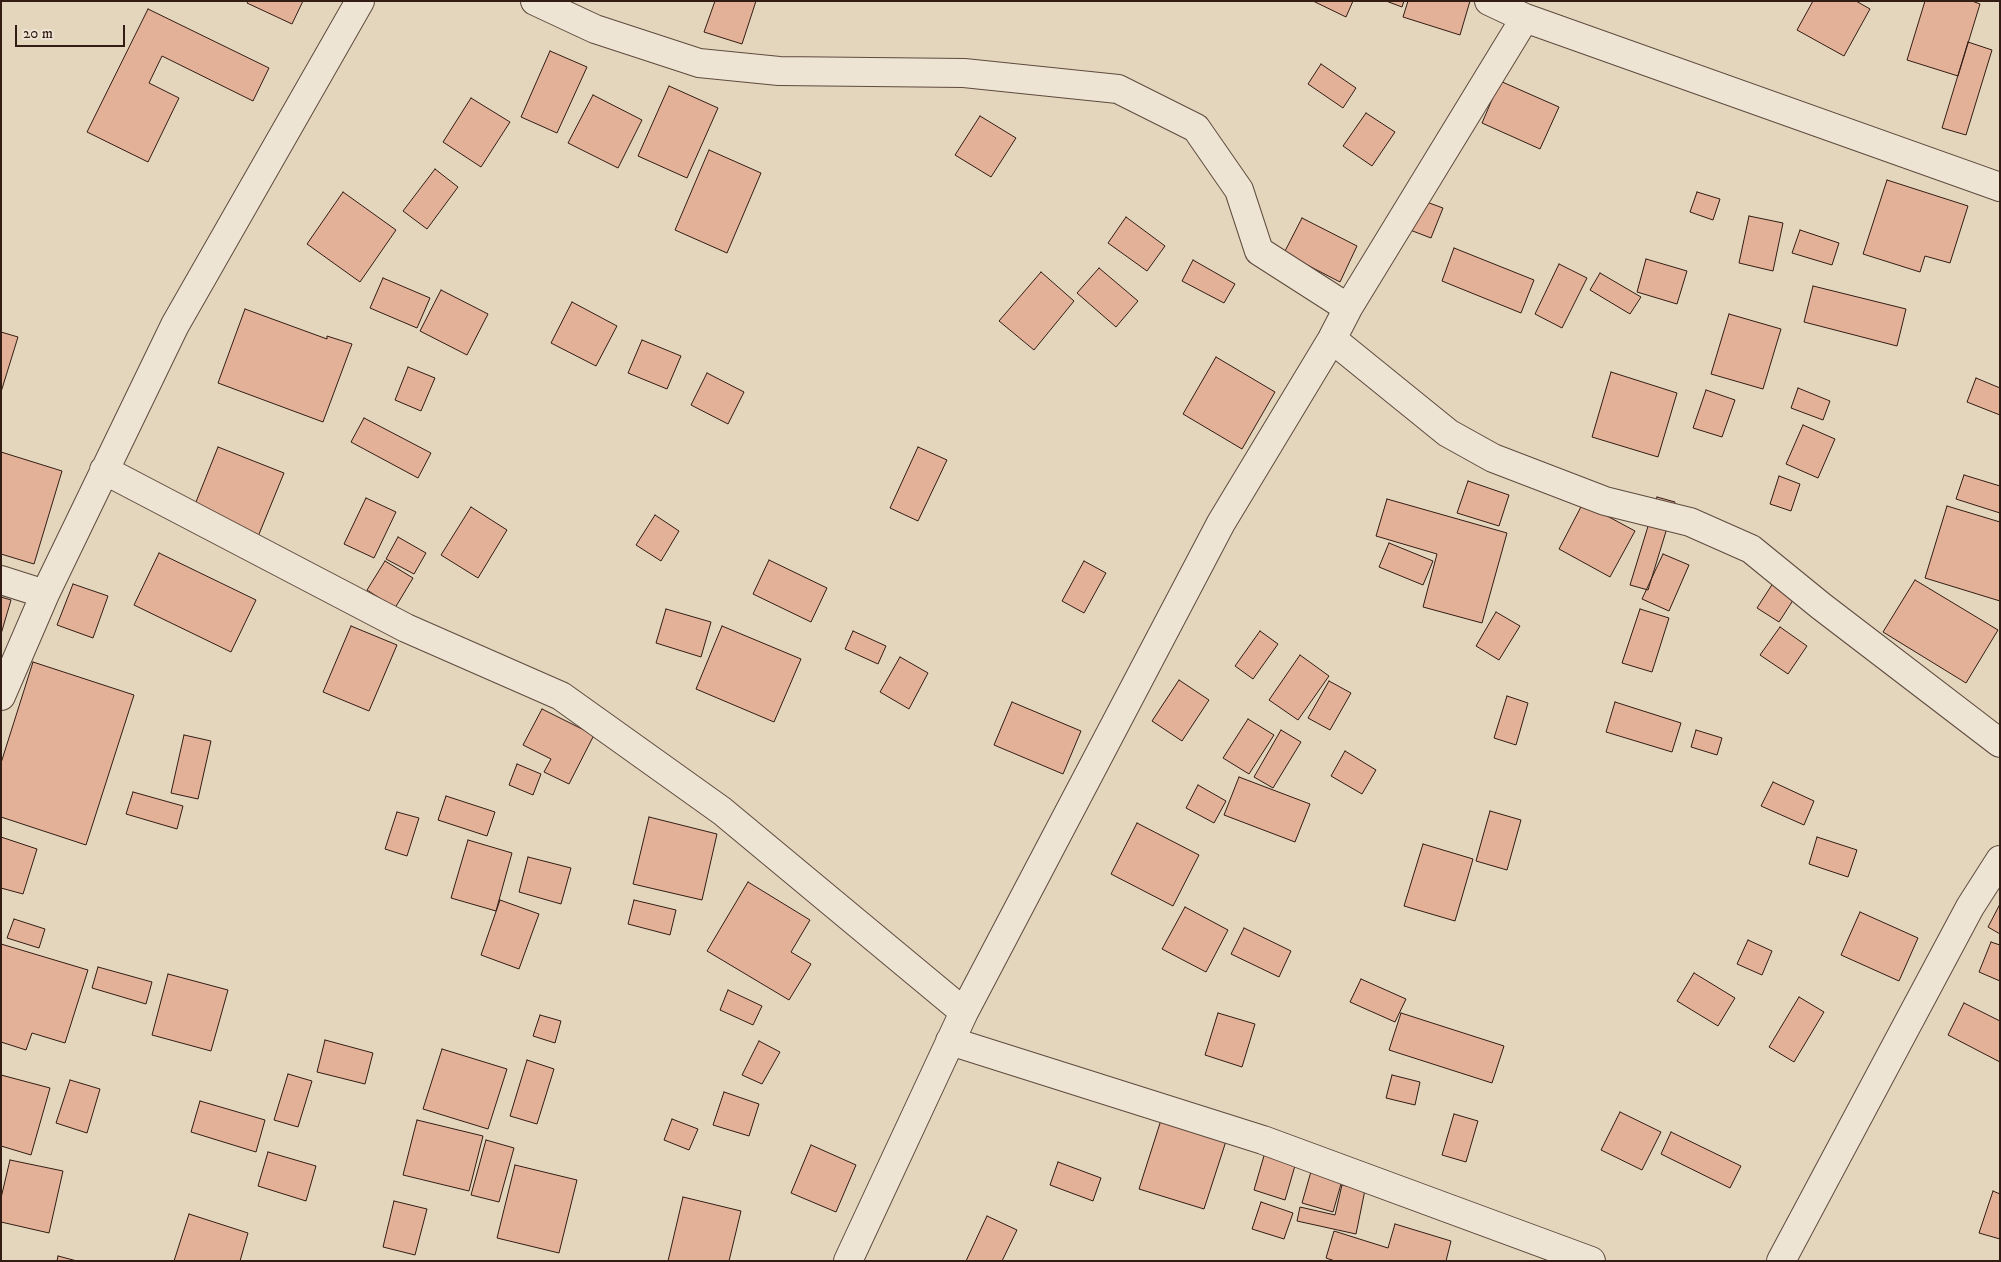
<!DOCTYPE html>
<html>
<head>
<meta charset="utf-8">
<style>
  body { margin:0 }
  #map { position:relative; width:2001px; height:1262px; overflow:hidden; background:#e4d6bc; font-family:"IM FELL DW Pica",serif }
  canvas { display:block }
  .frame { position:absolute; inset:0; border:2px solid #321c14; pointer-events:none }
  .scale { position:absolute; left:15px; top:25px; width:110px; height:22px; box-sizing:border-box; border:2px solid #321c14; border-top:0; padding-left:6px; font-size:15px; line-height:18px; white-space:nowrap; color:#321c14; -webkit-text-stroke:4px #ede4d3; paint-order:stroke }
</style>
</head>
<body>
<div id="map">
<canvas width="2001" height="1262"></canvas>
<div class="frame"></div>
<div class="scale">20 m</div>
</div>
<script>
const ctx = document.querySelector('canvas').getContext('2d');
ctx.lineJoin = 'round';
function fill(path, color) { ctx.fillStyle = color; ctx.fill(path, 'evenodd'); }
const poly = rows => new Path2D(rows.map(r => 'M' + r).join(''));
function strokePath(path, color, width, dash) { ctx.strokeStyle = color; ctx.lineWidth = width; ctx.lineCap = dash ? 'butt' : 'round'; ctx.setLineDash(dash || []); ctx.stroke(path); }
const building = poly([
  [248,1,303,1,292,24,247,3,248,1],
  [715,1,756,1,742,44,704,32,715,1],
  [1313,1,1353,1,1346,17,1313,1],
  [1386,1,1404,1,1402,7,1386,1],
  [1408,1,1470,1,1460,35,1403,17,1408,1],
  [1813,1,1856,1,1870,9,1844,56,1797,30,1813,1],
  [1925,1,1972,1,1980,4,1958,76,1907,60,1925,1],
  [148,9,269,68,253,101,162,56,149,83,179,98,148,162,87,132,148,9],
  [1968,42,1992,50,1966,135,1942,128,1968,42],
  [550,51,587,67,557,133,521,117,550,51],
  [1321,64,1356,88,1343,108,1308,84,1321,64],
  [1500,81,1559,107,1540,149,1482,123,1500,81],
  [669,86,718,108,687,178,638,156,669,86],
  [593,95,642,120,618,168,568,143,593,95],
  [471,98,510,122,481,167,443,142,471,98],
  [1366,113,1395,132,1372,166,1343,146,1366,113],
  [980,116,1016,138,991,177,955,155,980,116],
  [709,150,761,173,727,253,675,230,709,150],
  [435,169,458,187,427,229,403,211,435,169],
  [1887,180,1968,206,1950,263,1925,256,1920,272,1863,254,1887,180],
  [343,192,396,230,360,282,307,244,343,192],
  [1697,192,1720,199,1713,220,1690,212,1697,192],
  [1421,200,1443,208,1431,238,1410,230,1421,200],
  [1749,216,1783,223,1773,271,1739,263,1749,216],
  [1126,217,1165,246,1147,271,1108,243,1126,217],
  [1302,218,1357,246,1340,282,1284,253,1302,218],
  [1800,230,1839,243,1832,265,1792,253,1800,230],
  [1454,248,1534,280,1521,313,1442,281,1454,248],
  [1646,259,1687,271,1677,304,1637,292,1646,259],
  [1193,260,1235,284,1224,303,1182,281,1193,260],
  [1559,264,1587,278,1562,328,1535,314,1559,264],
  [1099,268,1138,301,1116,327,1077,293,1099,268],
  [1041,272,1074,301,1034,350,999,321,1041,272],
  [1600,273,1641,297,1630,314,1590,290,1600,273],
  [383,278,430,298,417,328,370,308,383,278],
  [1813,286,1906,309,1897,346,1804,322,1813,286],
  [441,290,488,314,467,355,420,331,441,290],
  [572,302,617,326,596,366,551,343,572,302],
  [245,309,327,339,327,336,352,344,323,422,218,383,245,309],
  [1729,314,1781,329,1763,389,1711,374,1729,314],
  [1,332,18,337,1,392,1,332],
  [642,340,681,356,667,389,628,373,642,340],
  [1216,357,1275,392,1242,449,1183,414,1216,357],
  [408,367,435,378,421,411,395,400,408,367],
  [1611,372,1677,393,1658,457,1592,437,1611,372],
  [707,373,744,392,728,424,691,405,707,373],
  [1976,378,2000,388,2000,415,1967,402,1976,378],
  [1798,388,1830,401,1823,420,1791,408,1798,388],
  [1706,390,1735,400,1722,437,1693,428,1706,390],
  [364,418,431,453,418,478,351,442,364,418],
  [1803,425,1835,439,1818,478,1786,464,1803,425],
  [218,447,284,473,257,539,192,512,218,447],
  [918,447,947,460,918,521,890,508,918,447],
  [1,452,62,471,34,564,1,554,1,452],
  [1964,475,2000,486,2000,513,1956,499,1964,475],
  [1779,476,1800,484,1791,511,1770,504,1779,476],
  [1468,481,1509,495,1499,526,1457,513,1468,481],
  [1657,497,1675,502,1648,590,1630,585,1657,497],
  [366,498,396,512,374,558,344,544,366,498],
  [1387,499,1507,533,1482,623,1423,607,1437,554,1376,536,1387,499],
  [1583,503,1635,531,1610,577,1559,549,1583,503],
  [1947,506,2000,522,2000,601,1925,578,1947,506],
  [471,507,507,530,478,578,441,555,471,507],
  [655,515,679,531,661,561,636,545,655,515],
  [398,537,426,553,414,574,386,559,398,537],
  [1389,543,1433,561,1423,585,1379,567,1389,543],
  [159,553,256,600,231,652,134,605,159,553],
  [1663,554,1689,565,1669,611,1642,599,1663,554],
  [769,560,827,588,811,622,753,594,769,560],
  [385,561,413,578,395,608,367,590,385,561],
  [1084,561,1106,573,1084,613,1062,601,1084,561],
  [1777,577,1799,591,1779,622,1757,608,1777,577],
  [1915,580,1998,630,1966,683,1883,632,1915,580],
  [73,584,108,596,93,638,57,625,73,584],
  [1,597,11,600,1,634,1,597],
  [666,609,711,622,701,657,656,643,666,609],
  [1640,609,1669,618,1652,672,1622,663,1640,609],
  [1496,612,1520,626,1499,660,1476,646,1496,612],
  [351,626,397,645,369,711,323,692,351,626],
  [722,626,801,659,774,722,696,689,722,626],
  [1780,627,1807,646,1788,674,1760,655,1780,627],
  [853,631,886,646,878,664,845,649,853,631],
  [1260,631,1278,644,1253,679,1235,666,1260,631],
  [1300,655,1329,676,1298,720,1269,700,1300,655],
  [900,657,928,673,909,709,880,692,900,657],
  [33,662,134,695,86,845,1,817,1,763,33,662],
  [1179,680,1209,700,1182,741,1152,721,1179,680],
  [1329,681,1351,693,1330,730,1308,718,1329,681],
  [1507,696,1528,703,1516,745,1494,738,1507,696],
  [1012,702,1081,731,1063,774,994,745,1012,702],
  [1615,702,1681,723,1672,752,1606,732,1615,702],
  [542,709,594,735,569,784,544,772,551,759,523,745,542,709],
  [1248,719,1274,735,1249,774,1223,758,1248,719],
  [1281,730,1301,742,1273,788,1254,777,1281,730],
  [1696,730,1722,738,1717,755,1691,747,1696,730],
  [184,735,211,741,198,799,171,793,184,735],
  [1345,751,1376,770,1362,794,1331,776,1345,751],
  [517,764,541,774,533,795,509,785,517,764],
  [1239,777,1310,804,1295,842,1224,815,1239,777],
  [1773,782,1814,801,1804,825,1761,806,1773,782],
  [1198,785,1226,801,1214,823,1186,808,1198,785],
  [133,792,183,806,177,829,126,814,133,792],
  [446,796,495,812,487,836,438,820,446,796],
  [1490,811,1521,820,1507,870,1476,861,1490,811],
  [397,812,419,818,407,856,385,849,397,812],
  [649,817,717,834,702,900,633,884,649,817],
  [1137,823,1199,855,1173,906,1111,874,1137,823],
  [1,837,37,849,23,894,1,888,1,837],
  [1817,837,1857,850,1848,877,1809,864,1817,837],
  [468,840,512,853,496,911,451,898,468,840],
  [1423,844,1473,859,1455,921,1404,906,1423,844],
  [528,857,571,868,561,904,519,892,528,857],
  [748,882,810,920,791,952,811,964,789,1000,707,951,748,882],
  [500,900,539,914,519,969,481,955,500,900],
  [634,900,676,910,670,935,628,924,634,900],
  [2000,904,2000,934,1988,927,2000,904],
  [1185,907,1228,930,1206,972,1162,949,1185,907],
  [1860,912,1918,938,1899,981,1841,955,1860,912],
  [14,919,45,929,39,948,7,938,14,919],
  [1244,928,1291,951,1279,977,1231,954,1244,928],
  [1748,940,1772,951,1762,975,1737,964,1748,940],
  [1991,942,2000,945,2000,981,1979,972,1991,942],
  [1,944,88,970,65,1043,32,1033,26,1050,1,1042,1,944],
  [98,967,152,982,146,1004,92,988,98,967],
  [1694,973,1735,998,1718,1026,1677,1001,1694,973],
  [168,974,228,990,211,1051,152,1035,168,974],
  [1361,979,1406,999,1395,1022,1350,1002,1361,979],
  [728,990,762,1006,753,1025,720,1010,728,990],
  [1799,997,1824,1012,1794,1062,1769,1047,1799,997],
  [1964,1003,2000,1021,2000,1062,1948,1035,1964,1003],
  [1218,1013,1255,1024,1242,1067,1205,1055,1218,1013],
  [1401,1013,1504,1046,1492,1083,1389,1050,1401,1013],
  [540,1015,561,1021,555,1043,533,1036,540,1015],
  [325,1040,373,1053,365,1084,317,1072,325,1040],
  [759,1041,780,1052,762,1084,742,1075,759,1041],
  [442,1049,507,1069,488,1129,423,1109,442,1049],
  [527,1060,554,1069,537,1124,510,1116,527,1060],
  [288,1074,312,1081,298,1127,274,1120,288,1074],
  [1,1075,50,1088,31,1155,1,1146,1,1075],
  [1392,1075,1420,1082,1415,1105,1386,1098,1392,1075],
  [70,1080,100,1089,87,1133,56,1123,70,1080],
  [724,1092,759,1104,749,1136,713,1125,724,1092],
  [200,1101,265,1120,256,1152,191,1132,200,1101],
  [1620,1112,1661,1132,1642,1170,1601,1150,1620,1112],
  [1454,1114,1478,1121,1466,1162,1442,1155,1454,1114],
  [1162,1117,1227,1138,1204,1209,1139,1189,1162,1117],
  [672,1119,698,1129,689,1150,664,1140,672,1119],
  [417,1120,483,1136,469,1191,403,1175,417,1120],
  [1671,1132,1741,1166,1730,1188,1661,1154,1671,1132],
  [486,1140,514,1148,499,1202,471,1195,486,1140],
  [1268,1142,1299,1152,1285,1200,1254,1190,1268,1142],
  [811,1145,856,1165,836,1212,791,1193,811,1145],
  [268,1152,316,1166,306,1201,258,1186,268,1152],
  [10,1160,63,1171,49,1233,1,1222,1,1198,10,1160],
  [1058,1162,1101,1178,1093,1201,1050,1185,1058,1162],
  [515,1165,577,1180,559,1253,497,1238,515,1165],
  [1312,1168,1343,1177,1333,1212,1302,1203,1312,1168],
  [1342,1185,1365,1190,1356,1234,1297,1221,1300,1207,1335,1215,1342,1185],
  [1993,1191,2000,1194,2000,1239,1979,1233,1993,1191],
  [683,1197,741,1211,729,1261,668,1261,683,1197],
  [394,1201,427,1209,415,1255,383,1247,394,1201],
  [1261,1202,1293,1213,1284,1239,1252,1229,1261,1202],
  [189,1214,248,1233,240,1261,174,1261,189,1214],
  [987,1216,1017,1230,1002,1261,966,1261,987,1216],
  [1395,1224,1451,1241,1446,1261,1335,1261,1326,1258,1334,1231,1388,1248,1395,1224],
  [58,1256,77,1261,57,1261,58,1256]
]);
const street = poly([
  [535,1,595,29,699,63,779,71,964,73,1118,89,1196,128,1239,190,1259,251,1348,308],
  [1489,1,1525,18,2000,187],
  [1332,339,1448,433,1493,458,1605,501,1690,522,1751,549,1821,606,2000,743],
  [104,470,406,628,561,696,722,811,964,1012],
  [1,580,45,594],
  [1,696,45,594,175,325,360,1],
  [950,1041,1263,1140,1591,1261],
  [848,1261,964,1012,1221,523,1332,339,1348,308,1525,18],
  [1781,1261,1970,907,2000,860]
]);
fill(building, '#e3b198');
strokePath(building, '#321c14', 1);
strokePath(street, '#5e4a3e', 30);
strokePath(street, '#ede4d3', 28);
</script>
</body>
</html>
